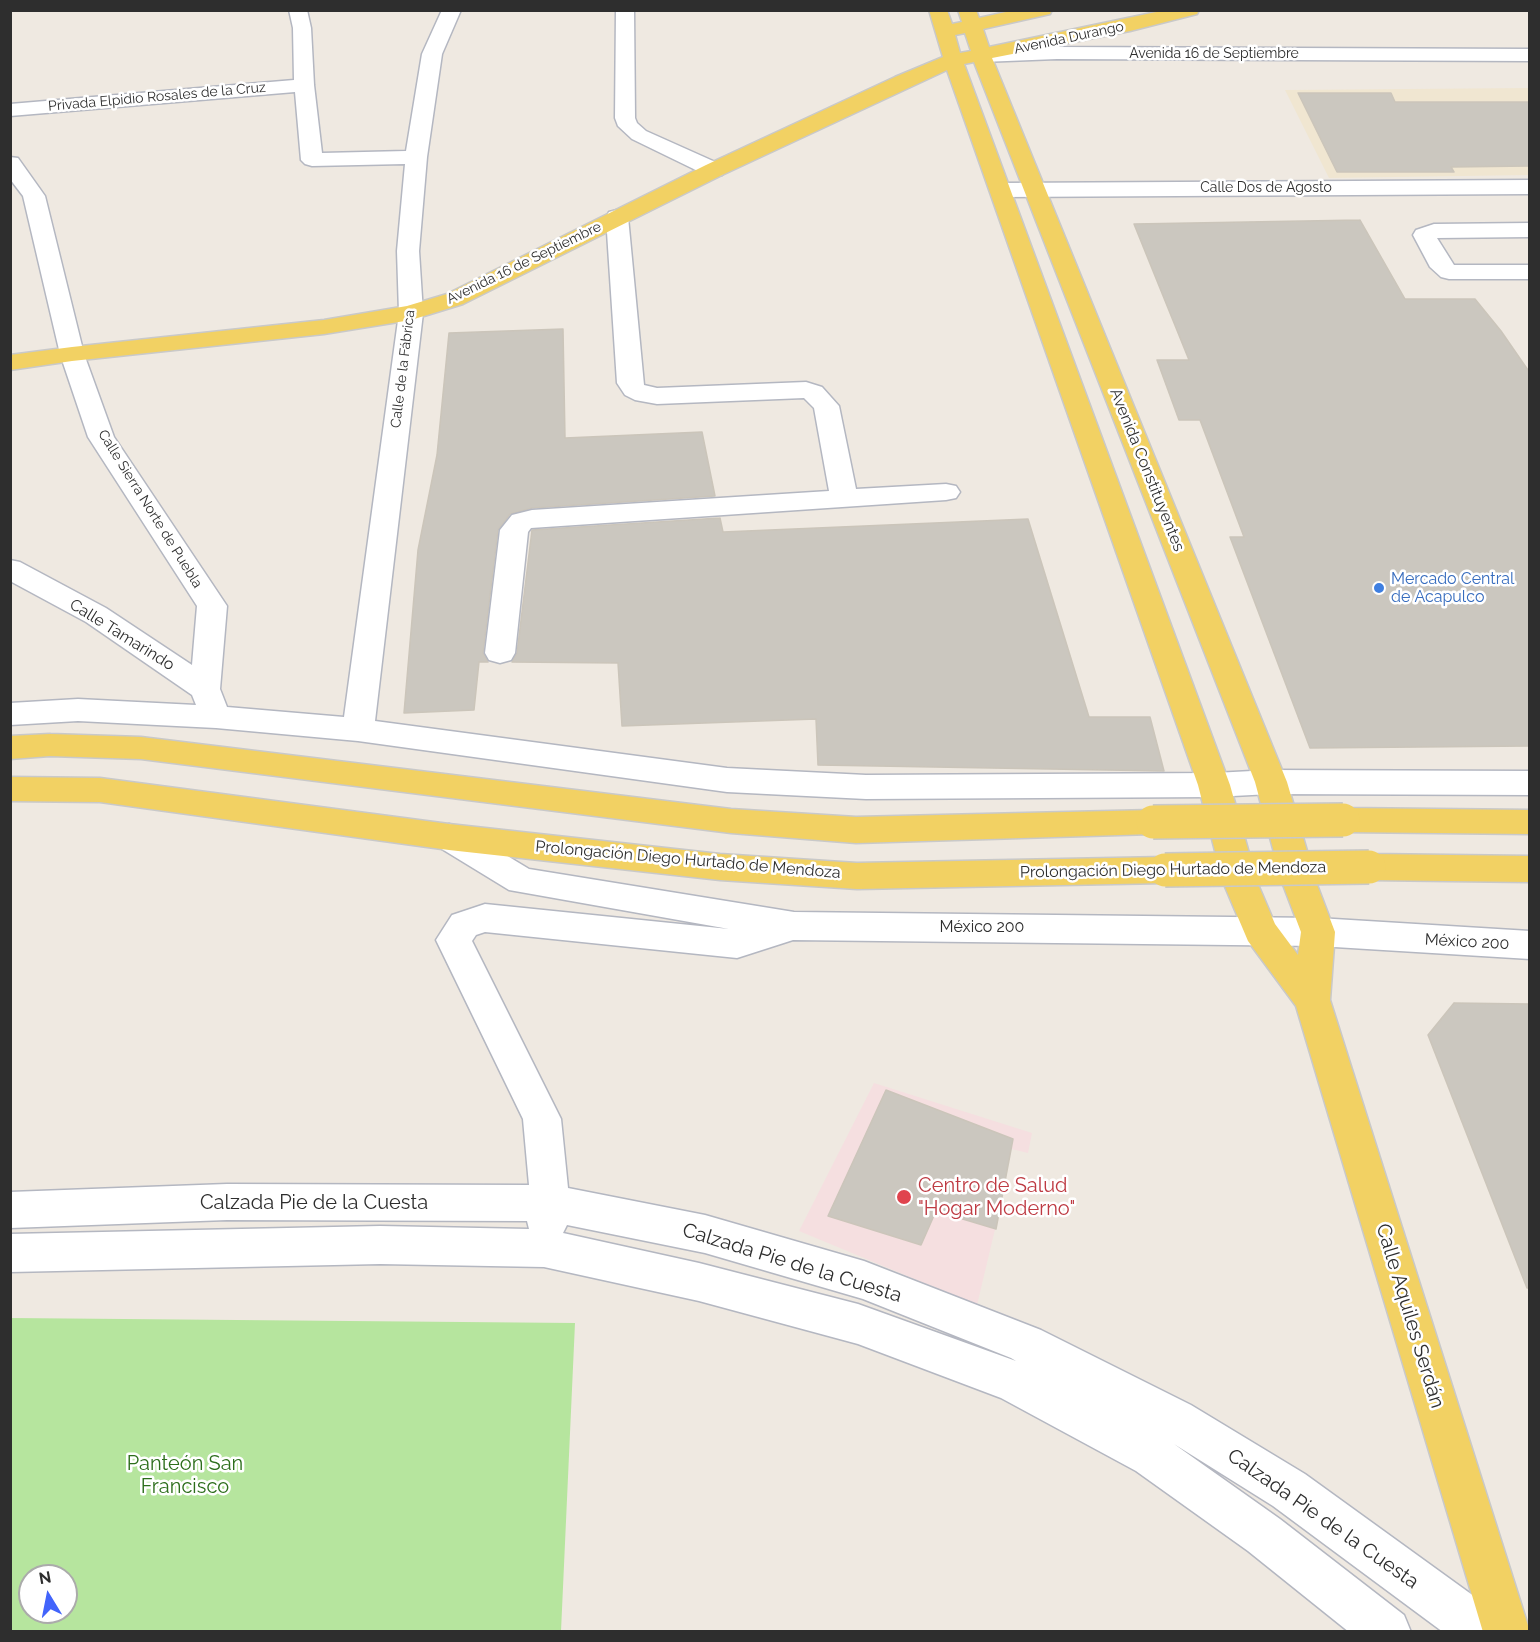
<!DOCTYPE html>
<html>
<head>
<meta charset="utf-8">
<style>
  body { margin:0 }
  #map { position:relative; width:1540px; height:1642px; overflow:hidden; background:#efe9e1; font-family:Raleway,sans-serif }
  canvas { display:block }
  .frame { position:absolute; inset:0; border:12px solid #2e2e2e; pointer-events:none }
  .north { position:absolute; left:18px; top:1564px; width:60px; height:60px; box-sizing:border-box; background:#fff; border:2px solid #ababab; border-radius:50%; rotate:350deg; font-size:16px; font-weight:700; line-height:24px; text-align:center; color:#2e2e2e }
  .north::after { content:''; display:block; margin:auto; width:21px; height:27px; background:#4264fb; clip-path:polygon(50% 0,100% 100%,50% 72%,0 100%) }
</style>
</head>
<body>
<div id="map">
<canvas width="1540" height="1642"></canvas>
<div class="frame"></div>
<div class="north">N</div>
</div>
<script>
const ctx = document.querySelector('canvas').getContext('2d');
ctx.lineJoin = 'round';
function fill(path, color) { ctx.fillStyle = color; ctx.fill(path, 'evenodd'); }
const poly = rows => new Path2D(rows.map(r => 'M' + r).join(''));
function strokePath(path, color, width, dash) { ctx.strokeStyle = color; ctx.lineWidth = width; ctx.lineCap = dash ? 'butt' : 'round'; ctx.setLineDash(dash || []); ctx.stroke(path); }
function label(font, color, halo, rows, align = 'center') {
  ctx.font = font + ' Raleway,sans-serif'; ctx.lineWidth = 5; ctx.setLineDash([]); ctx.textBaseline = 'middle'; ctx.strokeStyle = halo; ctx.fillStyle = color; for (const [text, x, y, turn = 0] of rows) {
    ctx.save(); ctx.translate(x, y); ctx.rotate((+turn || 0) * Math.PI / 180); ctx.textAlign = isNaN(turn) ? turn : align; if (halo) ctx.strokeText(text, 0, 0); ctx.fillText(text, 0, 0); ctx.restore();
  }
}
const education = poly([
  [1529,88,1529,175,1329,178,1285,90]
]);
const medical = poly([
  [874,1083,1032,1133,1028,1153,1003,1147,981,1193,1002,1200,977,1305,799,1231]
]);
const green = poly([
  [11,1318,575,1323,561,1631,11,1631],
  [30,1576,66,1576,66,1612,30,1612]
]);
const building = poly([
  [1298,93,1391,93,1395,102,1530,102,1530,166,1451,167,1454,172,1337,172,1298,93],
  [1360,220,1405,299,1475,299,1501,331,1530,373,1530,746,1310,748,1230,537,1244,537,1200,420,1179,420,1157,360,1189,360,1134,224,1360,220],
  [563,329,565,438,702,432,715,496,532,508,510,514,498,530,483,653,488,662,479,662,474,710,404,713,418,550,437,455,449,333,563,329],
  [720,518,723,532,1028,519,1089,717,1150,717,1164,771,818,765,816,719,622,726,618,663,512,662,517,653,532,530,720,518],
  [1454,1003,1530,1004,1530,1288,1527,1288,1428,1035,1454,1003],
  [886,1090,1013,1139,996,1229,936,1211,921,1245,828,1216,886,1090]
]);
const minor = poly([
  [289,10,307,10,311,28,314,85,322,153,406,151,422,54,442,10,461,10,442,54,427,157,419,251,423,313,375,721,727,768,866,775,1214,773,1271,770,1530,771,1530,795,1271,794,1214,797,866,799,727,792,358,741,216,728,78,721,10,725,10,703,78,699,196,705,192,695,86,622,10,581,10,560,20,562,106,608,192,665,197,606,88,437,60,354,23,196,10,179,10,157,18,158,45,196,84,354,114,437,227,606,220,689,227,707,344,717,399,313,397,251,405,164,312,166,305,164,301,160,295,92,10,116,10,104,294,80,293,28,289,10],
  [616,10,634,10,635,118,637,123,646,131,722,165,725,170,722,175,714,176,706,175,632,139,618,126,615,118,616,10],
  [1057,47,1530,49,1530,61,1057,59,982,62,975,60,972,56,975,52,982,50,1057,47],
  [1530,180,1530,194,1002,197,994,195,991,190,994,185,1002,183,1530,180],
  [617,210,625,212,628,217,644,385,657,388,806,382,822,387,839,406,856,489,946,484,956,486,960,492,956,498,946,500,531,528,528,532,515,653,511,660,500,663,489,660,485,653,500,530,512,515,532,510,829,491,814,408,804,398,657,404,635,400,625,395,617,383,606,217,609,212,617,210],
  [1530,223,1530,237,1437,238,1454,265,1530,265,1530,279,1449,279,1441,277,1430,267,1413,235,1416,230,1434,224,1530,223],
  [449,824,461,828,529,869,794,912,1318,918,1530,931,1530,959,1318,946,793,940,737,958,485,932,476,935,472,941,561,1119,568,1188,705,1215,864,1261,1041,1330,1191,1405,1305,1474,1500,1615,1507,1632,1443,1632,1273,1506,1174,1444,1280,1519,1404,1615,1411,1632,1349,1632,1248,1551,1136,1471,1001,1398,858,1344,699,1301,544,1267,380,1264,10,1272,10,1234,380,1226,529,1229,527,1221,227,1220,10,1228,10,1192,227,1184,529,1185,523,1119,436,940,452,915,485,904,729,929,509,890,437,846,432,837,437,828,449,824],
  [567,1225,705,1253,863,1299,1011,1358,1016,1361,858,1304,699,1263,563,1233,567,1225]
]);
const major = poly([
  [929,10,947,10,952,24,962,22,958,10,976,10,979,18,1015,10,1052,10,1050,14,983,29,989,47,1166,10,1199,10,1197,14,1130,31,992,58,1287,782,1316,882,1335,932,1330,1000,1530,1632,1483,1632,1296,1006,1248,941,1223,882,1198,785,947,70,722,175,463,304,411,320,324,334,72,361,10,370,10,355,72,347,324,320,407,306,447,294,706,165,895,77,943,57,929,10],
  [965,33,971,51,960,53,955,35,965,33],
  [974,62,1255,782,1282,882,1301,932,1298,955,1275,924,1257,882,1230,785,964,64,974,62],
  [50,734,141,737,731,809,856,817,1153,810,1165,813,1170,822,1165,831,1153,834,856,843,731,833,141,759,50,756,10,759,10,736,50,734],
  [10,777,100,778,449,824,720,854,857,863,1165,857,1177,861,1182,870,1177,879,1165,883,857,889,720,880,449,850,100,802,10,801,10,777],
  [1343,808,1530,810,1530,834,1343,832,1331,829,1327,820,1331,811,1343,808],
  [1369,854,1530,856,1530,882,1369,880,1357,876,1352,867,1357,858,1369,854]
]);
const majorBridge = poly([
  [1153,822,1343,820],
  [1165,870,1369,867]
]);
const markers = [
  [1379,588,6,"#3f7fe0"],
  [904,1197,8,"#e0444e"]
];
const farStreetnames = [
  ["Avenida Durango",1069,38,-12],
  ["Avenida 16 de Septiembre",1214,54],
  ["Privada Elpidio Rosales de la Cruz",157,97,-5],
  ["Calle Dos de Agosto",1266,188],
  ["Avenida 16 de Septiembre",524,263,-26],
  ["Calle de la Fábrica",403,369,-83],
  ["Calle Sierra Norte de Puebla",150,509,58]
];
const streetNames = [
  ["Avenida Constituyentes",1147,470,68],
  ["Calle Tamarindo",122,635,32],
  ["Prolongación Diego Hurtado de Mendoza",688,860,5],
  ["Prolongación Diego Hurtado de Mendoza",1173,870,-1],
  ["México 200",982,927],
  ["México 200",1467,942,3]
];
const shopNames = [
  ["Mercado Central",1391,579],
  ["de Acapulco",1391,597]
];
const nearHealthnames = [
  ["Centro de Salud",918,1186],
  ["\"Hogar Moderno\"",918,1209]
];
const nearStreetnames = [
  ["Calzada Pie de la Cuesta",314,1203],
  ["Calzada Pie de la Cuesta",792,1263,17],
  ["Calle Aquiles Serdán",1410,1316,73],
  ["Calzada Pie de la Cuesta",1323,1519,35]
];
const nearParknames = [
  ["Panteón San",185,1464],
  ["Francisco",185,1487]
];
fill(education, '#f0e6d1');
fill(medical, '#f5dfe0');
fill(green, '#b6e59e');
fill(building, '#cbc7bf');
strokePath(building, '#cbc5ba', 1.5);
strokePath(minor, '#b4b7c1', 3);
strokePath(major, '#c9c9c9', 3);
fill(minor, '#fff');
fill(major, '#f2d163');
strokePath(majorBridge, '#c9c9c9', 36, []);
strokePath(majorBridge, '#f2d163', 33);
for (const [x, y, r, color] of markers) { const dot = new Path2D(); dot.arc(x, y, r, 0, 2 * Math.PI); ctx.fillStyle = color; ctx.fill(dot); strokePath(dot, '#fff', 2); }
label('14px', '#2e2e2e', '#fff', farStreetnames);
label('16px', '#2e2e2e', '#fff', streetNames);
label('16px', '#366cbe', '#fff', shopNames, 'left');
label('20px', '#be3a42', '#fff', nearHealthnames, 'left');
label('20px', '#2e2e2e', '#fff', nearStreetnames);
label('20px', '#2c6e1b', '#fff', nearParknames);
</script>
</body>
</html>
